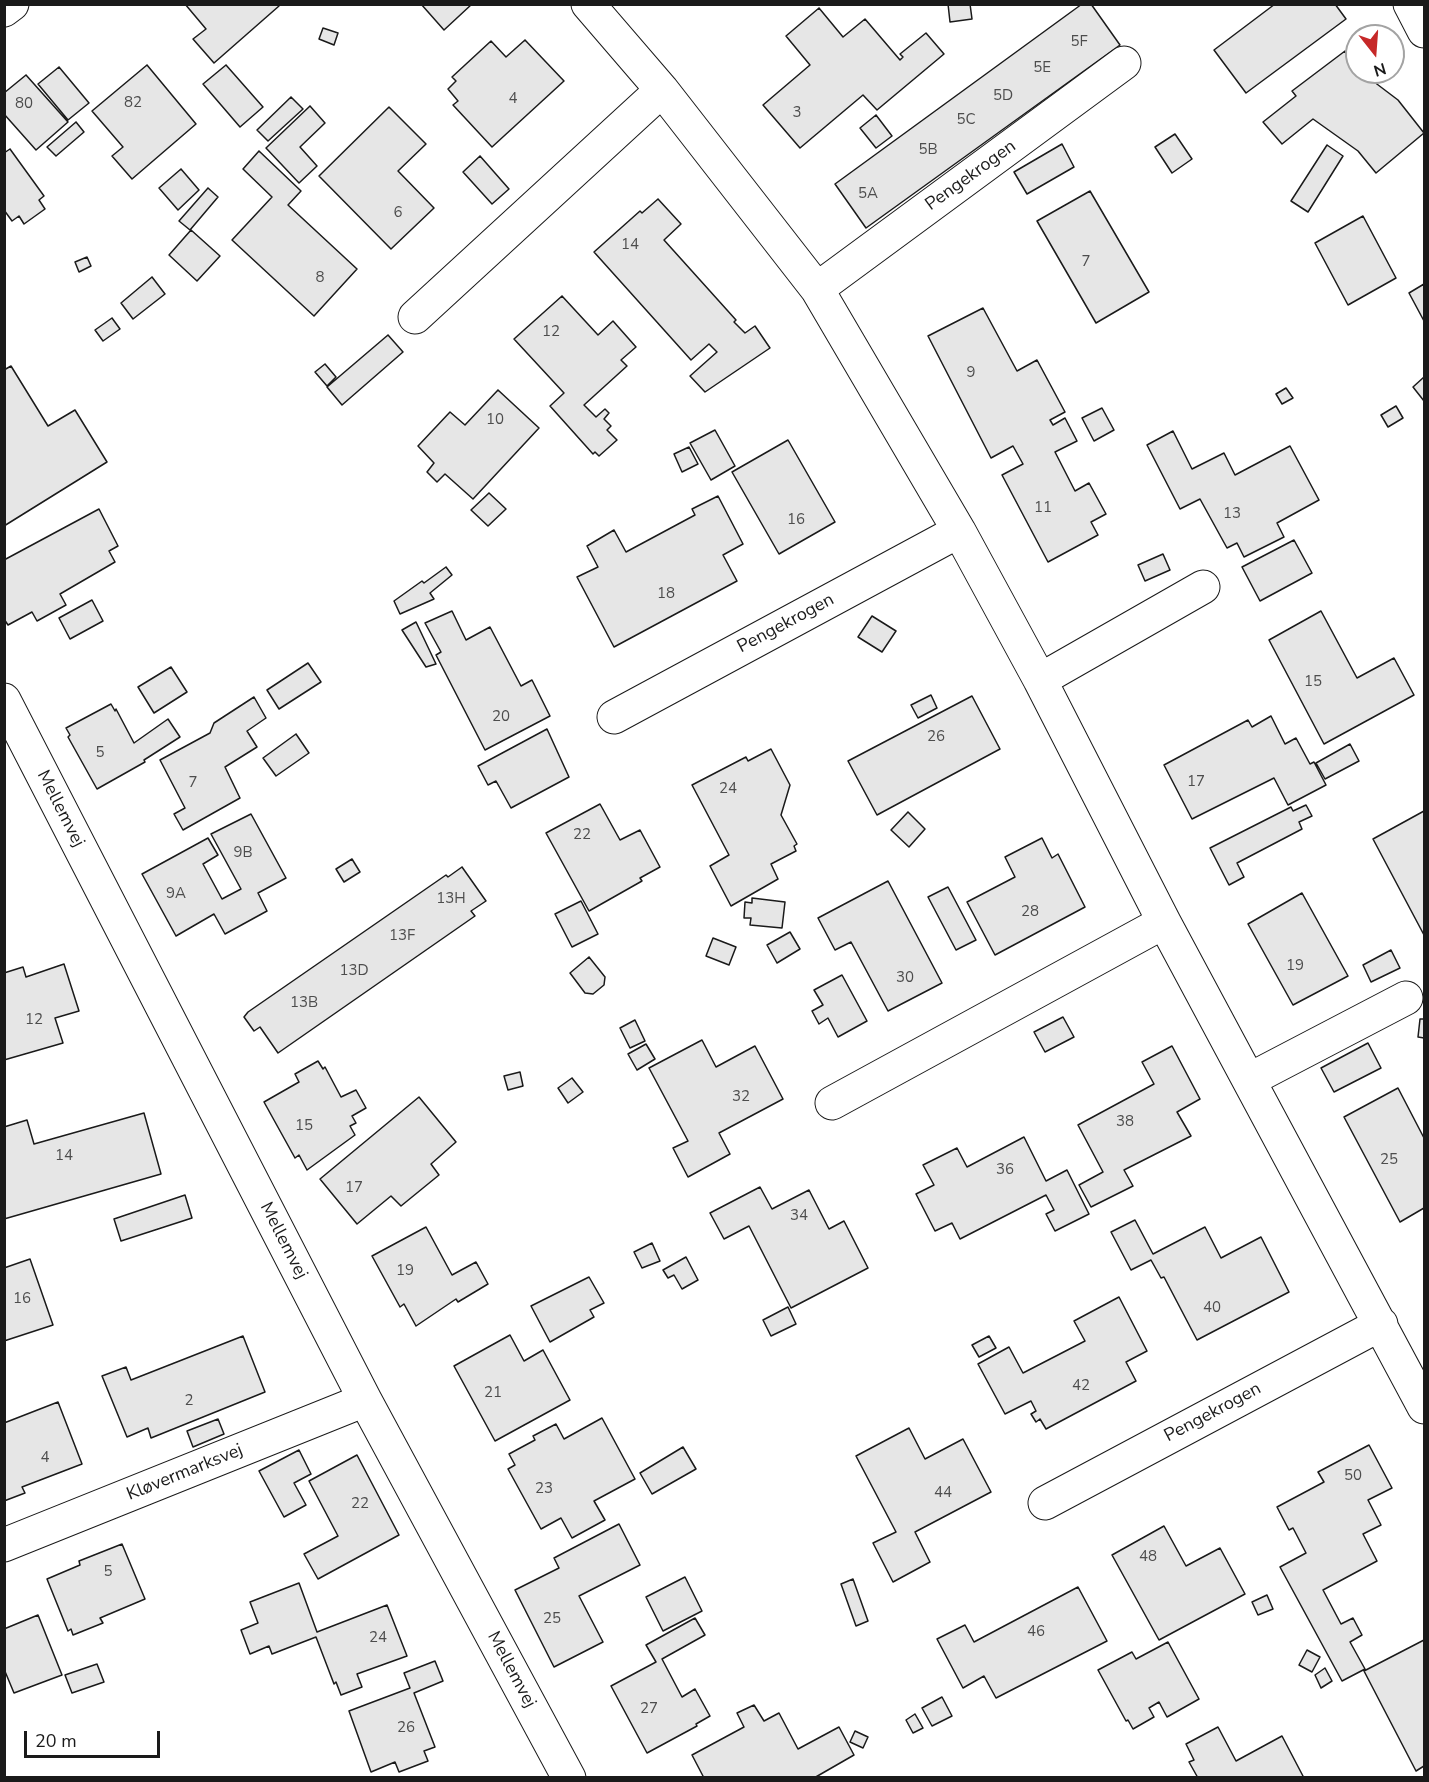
<!DOCTYPE html>
<html>
<head>
<meta charset="utf-8">
<style>
  body { margin:0 }
  #map { position:relative; width:1429px; height:1782px; overflow:hidden; background:#fff; font-family:"Nunito Sans",sans-serif }
  canvas { display:block }
  .frame { position:absolute; inset:0; border:6px solid #1a1a1a; pointer-events:none }
  .north { position:absolute; left:1345px; top:24px; width:60px; height:60px; box-sizing:border-box; background:#fff; border:2px solid #a3a3a3; border-radius:50%; rotate:163deg; font-size:16px; font-weight:700; line-height:24px; text-align:center; color:#1a1a1a }
  .north::after { content:''; display:block; margin:auto; width:21px; height:27px; background:#c62828; clip-path:polygon(50% 0,100% 100%,50% 72%,0 100%) }
  .scale { position:absolute; left:24px; top:1731px; width:136px; height:27px; box-sizing:border-box; border:3px solid #1a1a1a; border-top:0; padding-left:8px; font-size:18px; line-height:21px; white-space:nowrap; color:#1a1a1a; -webkit-text-stroke:4px #fff; paint-order:stroke }
</style>
</head>
<body>
<div id="map">
<canvas width="1429" height="1782"></canvas>
<div class="frame"></div>
<div class="north">N</div>
<div class="scale">20 m</div>
</div>
<script>
const ctx = document.querySelector('canvas').getContext('2d');
ctx.lineJoin = 'round';
function fill(path, color) { ctx.fillStyle = color; ctx.fill(path, 'evenodd'); }
const poly = rows => new Path2D(rows.map(r => 'M' + r).join(''));
function strokePath(path, color, width, dash) { ctx.strokeStyle = color; ctx.lineWidth = width; ctx.lineCap = dash ? 'butt' : 'round'; ctx.setLineDash(dash || []); ctx.stroke(path); }
function label(font, color, halo, rows, align = 'center') {
  ctx.font = font + ' "Nunito Sans",sans-serif'; ctx.lineWidth = 4.5; ctx.setLineDash([]); ctx.textBaseline = 'middle'; ctx.strokeStyle = halo; ctx.fillStyle = color; for (const [text, x, y, turn = 0] of rows) {
    ctx.save(); ctx.translate(x, y); ctx.rotate((+turn || 0) * Math.PI / 180); ctx.textAlign = isNaN(turn) ? turn : align; if (halo) ctx.strokeText(text, 0, 0); ctx.fillText(text, 0, 0); ctx.restore();
  }
}
const building = poly([
  [185,4,277,4,279,6,214,63,193,39,206,29,185,4],
  [421,4,472,4,444,30,421,4],
  [948,4,970,4,972,19,950,22,948,4],
  [1082,4,1091,4,1120,45,866,228,835,184,1082,4],
  [1275,4,1335,4,1346,19,1246,93,1214,50,1275,4],
  [819,8,843,37,865,19,900,60,903,57,900,54,926,33,944,54,877,110,863,95,800,148,763,105,810,65,786,36,819,8],
  [323,28,338,33,334,45,319,39,323,28],
  [525,40,564,81,492,147,453,105,458,101,448,89,456,81,452,77,491,41,506,57,525,40],
  [1345,51,1357,67,1357,72,1361,72,1398,100,1424,133,1376,173,1358,151,1313,119,1282,144,1263,122,1296,96,1292,91,1345,51],
  [147,65,196,124,132,179,112,156,123,147,92,111,147,65],
  [226,65,263,107,240,127,203,84,226,65],
  [59,67,89,103,68,120,38,84,59,67],
  [26,75,68,122,36,150,4,114,4,93,26,75],
  [291,97,303,109,268,141,257,130,291,97],
  [310,106,325,123,300,147,317,166,299,183,266,148,310,106],
  [389,107,426,144,398,171,434,208,391,249,319,176,389,107],
  [876,115,892,136,876,148,860,128,876,115],
  [76,122,84,132,56,156,47,147,76,122],
  [1175,134,1192,159,1172,173,1155,147,1175,134],
  [1062,144,1074,167,1027,194,1014,172,1062,144],
  [1327,145,1343,156,1308,212,1291,201,1327,145],
  [10,149,44,196,39,200,45,209,24,224,19,216,12,221,4,210,4,153,10,149],
  [259,151,301,191,288,205,357,269,314,316,232,240,272,197,243,169,259,151],
  [480,156,509,189,492,204,463,172,480,156],
  [181,169,199,190,178,210,159,188,181,169],
  [208,188,218,197,190,230,179,221,208,188],
  [1090,191,1149,292,1096,323,1037,221,1090,191],
  [658,199,681,224,664,240,736,320,734,322,745,333,755,326,770,348,705,392,690,376,717,352,709,344,691,360,594,252,640,211,642,213,658,199],
  [1363,216,1396,278,1348,305,1315,243,1363,216],
  [191,230,220,256,197,281,169,255,191,230],
  [87,257,91,266,79,272,75,262,87,257],
  [152,277,165,294,133,319,121,303,152,277],
  [1424,284,1424,321,1409,293,1424,284],
  [562,296,598,335,613,321,636,347,621,360,627,366,584,405,596,417,605,409,609,413,604,419,611,426,607,430,617,440,599,456,595,452,593,454,550,406,564,393,514,339,562,296],
  [983,308,1017,371,1037,360,1065,412,1050,420,1053,425,1065,418,1077,441,1055,452,1075,491,1089,483,1106,514,1091,522,1098,535,1048,562,1002,475,1023,464,1013,446,991,458,928,336,983,308],
  [112,318,120,329,103,341,95,330,112,318],
  [388,335,403,352,342,405,327,387,388,335],
  [325,364,336,377,327,386,315,372,325,364],
  [11,366,48,426,75,410,107,462,4,526,4,370,11,366],
  [1424,377,1424,401,1413,387,1424,377],
  [1286,388,1293,398,1282,404,1276,394,1286,388],
  [498,390,539,428,473,499,445,474,437,482,427,472,434,463,418,446,450,412,465,425,498,390],
  [1396,406,1403,418,1388,427,1381,415,1396,406],
  [1102,408,1114,430,1094,441,1082,418,1102,408],
  [715,430,735,466,711,480,690,443,715,430],
  [1173,431,1192,469,1224,453,1235,475,1290,446,1319,500,1277,523,1284,537,1244,557,1237,543,1227,548,1200,499,1180,509,1147,445,1173,431],
  [788,440,835,522,779,554,732,472,788,440],
  [689,447,698,464,682,472,674,454,689,447],
  [489,493,506,509,488,526,471,510,489,493],
  [718,496,743,544,723,555,737,581,614,647,577,577,598,567,587,546,614,530,626,552,695,515,692,509,718,496],
  [99,509,118,546,109,551,115,562,60,594,66,605,37,621,32,612,8,625,4,619,4,560,99,509],
  [1294,540,1312,573,1260,601,1242,567,1294,540],
  [1163,554,1170,570,1145,581,1138,565,1163,554],
  [446,567,452,575,430,593,434,599,400,614,394,601,422,581,424,583,446,567],
  [92,600,103,621,70,639,59,618,92,600],
  [452,611,466,640,490,627,521,686,532,680,550,716,485,750,436,655,441,652,425,623,452,611],
  [1321,611,1357,678,1394,658,1414,695,1324,744,1269,640,1321,611],
  [872,616,896,631,882,652,858,637,872,616],
  [416,622,436,664,426,667,402,630,416,622],
  [308,663,321,682,279,709,267,690,308,663],
  [171,667,187,692,154,713,138,687,171,667],
  [931,695,937,708,918,718,911,705,931,695],
  [972,696,1000,749,877,815,848,761,972,696],
  [254,697,266,718,247,731,257,747,225,767,240,798,183,830,174,814,185,808,160,760,210,733,214,723,254,697],
  [111,704,115,711,116,709,134,743,168,719,180,737,144,760,145,762,97,789,68,737,70,735,66,728,111,704],
  [1271,716,1285,744,1296,738,1310,764,1314,762,1326,785,1288,805,1274,778,1192,819,1164,765,1248,720,1252,727,1271,716],
  [547,729,569,777,511,808,496,781,488,785,478,766,547,729],
  [296,734,309,753,276,776,263,758,296,734],
  [1350,744,1359,761,1325,779,1316,763,1350,744],
  [771,749,790,785,781,815,797,844,794,846,796,851,771,864,778,879,731,906,710,866,729,855,692,785,746,757,748,761,771,749],
  [600,804,620,840,640,830,660,867,640,878,642,881,589,911,546,833,600,804],
  [1306,805,1312,816,1299,822,1302,829,1237,863,1244,877,1229,885,1210,848,1291,807,1293,811,1306,805],
  [1424,811,1424,935,1373,839,1424,811],
  [908,812,925,829,909,847,891,830,908,812],
  [251,814,286,878,258,893,267,911,225,934,214,914,176,936,142,874,208,838,218,855,203,864,222,899,241,889,211,834,251,814],
  [1042,838,1052,858,1058,854,1085,907,995,955,967,902,1015,877,1005,857,1042,838],
  [352,859,360,872,344,882,336,869,352,859],
  [462,867,486,901,471,911,475,916,278,1053,260,1027,254,1031,244,1017,248,1012,446,875,448,877,462,867],
  [888,881,942,983,888,1011,851,942,835,950,818,918,888,881],
  [948,887,976,940,956,950,928,897,948,887],
  [1302,893,1348,976,1293,1005,1248,924,1302,893],
  [752,898,785,902,782,928,750,925,751,918,744,918,745,902,752,903,752,898],
  [581,901,598,934,572,947,555,914,581,901],
  [790,932,800,949,777,963,767,945,790,932],
  [713,938,736,947,729,965,706,956,713,938],
  [1391,950,1400,968,1371,982,1363,965,1391,950],
  [589,957,605,977,604,985,593,994,585,993,570,973,589,957],
  [64,964,79,1011,55,1018,63,1043,4,1060,4,973,23,967,26,977,64,964],
  [842,975,867,1021,838,1037,828,1018,819,1024,812,1011,823,1005,814,990,842,975],
  [1063,1017,1074,1037,1045,1052,1034,1032,1063,1017],
  [1420,1019,1424,1019,1424,1038,1418,1037,1420,1019],
  [635,1020,645,1041,630,1048,620,1028,635,1020],
  [702,1040,716,1067,755,1046,783,1099,719,1133,730,1154,688,1177,673,1148,688,1141,649,1068,702,1040],
  [1368,1043,1381,1068,1334,1092,1321,1068,1368,1043],
  [646,1044,655,1059,637,1070,628,1054,646,1044],
  [1172,1046,1200,1099,1177,1112,1191,1136,1124,1170,1133,1186,1091,1207,1079,1185,1103,1172,1078,1125,1154,1084,1142,1062,1172,1046],
  [318,1061,323,1069,325,1067,341,1097,356,1090,366,1108,352,1116,356,1123,350,1126,355,1135,307,1170,299,1155,295,1158,264,1102,299,1082,295,1074,318,1061],
  [520,1072,523,1086,508,1090,504,1076,520,1072],
  [572,1078,583,1092,568,1103,558,1088,572,1078],
  [1398,1088,1424,1138,1424,1208,1400,1222,1344,1117,1398,1088],
  [419,1097,456,1142,431,1164,439,1175,401,1206,391,1196,357,1224,320,1179,419,1097],
  [144,1113,161,1174,4,1219,4,1127,27,1120,34,1144,144,1113],
  [1024,1137,1046,1181,1067,1170,1089,1214,1055,1231,1046,1214,1054,1210,1046,1195,960,1239,952,1223,935,1231,916,1194,934,1185,923,1165,957,1148,967,1167,1024,1137],
  [760,1187,772,1209,809,1190,829,1229,844,1221,868,1268,791,1308,749,1226,724,1239,710,1213,760,1187],
  [185,1195,192,1218,121,1241,114,1219,185,1195],
  [1135,1220,1153,1254,1205,1227,1221,1258,1261,1237,1289,1292,1197,1340,1164,1277,1161,1278,1151,1260,1131,1270,1111,1232,1135,1220],
  [426,1227,452,1275,476,1262,488,1284,458,1302,456,1299,416,1326,404,1304,400,1307,372,1256,426,1227],
  [652,1243,660,1261,642,1268,634,1252,652,1243],
  [686,1257,698,1280,682,1289,674,1275,668,1278,663,1270,686,1257],
  [30,1259,53,1325,4,1341,4,1268,30,1259],
  [589,1277,604,1303,590,1310,594,1317,550,1342,531,1306,589,1277],
  [1119,1297,1147,1351,1126,1362,1136,1381,1046,1429,1040,1419,1036,1422,1031,1414,1036,1411,1031,1401,1005,1414,978,1364,1009,1347,1023,1373,1085,1341,1074,1321,1119,1297],
  [788,1307,796,1324,771,1336,763,1320,788,1307],
  [510,1335,524,1361,543,1350,570,1400,495,1441,454,1366,510,1335],
  [243,1336,265,1392,151,1438,148,1428,127,1437,102,1376,126,1367,131,1380,243,1336],
  [989,1336,996,1348,979,1357,972,1345,989,1336],
  [58,1402,82,1464,22,1487,25,1493,4,1501,4,1423,58,1402],
  [602,1418,635,1479,594,1501,605,1520,572,1538,561,1518,541,1529,508,1469,515,1465,509,1454,535,1440,533,1436,556,1424,564,1439,602,1418],
  [218,1419,224,1434,193,1447,187,1431,218,1419],
  [909,1428,925,1459,963,1439,991,1492,915,1532,930,1562,893,1582,873,1543,896,1532,856,1456,909,1428],
  [1369,1445,1392,1488,1368,1500,1381,1525,1363,1534,1377,1561,1323,1590,1341,1624,1353,1618,1362,1635,1350,1642,1365,1669,1342,1681,1280,1567,1306,1553,1293,1528,1289,1530,1277,1507,1324,1482,1318,1472,1369,1445],
  [683,1447,696,1469,652,1494,640,1473,683,1447],
  [299,1450,311,1474,294,1483,306,1505,284,1517,259,1471,299,1450],
  [357,1455,399,1535,318,1579,304,1554,338,1536,309,1481,357,1455],
  [619,1524,640,1565,579,1596,603,1642,554,1667,515,1590,559,1568,554,1558,619,1524],
  [1164,1526,1186,1566,1220,1548,1245,1594,1159,1640,1112,1555,1164,1526],
  [122,1544,145,1599,100,1618,103,1623,73,1635,71,1629,68,1631,47,1579,80,1565,79,1561,122,1544],
  [685,1577,702,1611,663,1631,646,1597,685,1577],
  [853,1579,868,1621,856,1626,841,1584,853,1579],
  [299,1583,317,1632,387,1605,407,1656,357,1674,362,1687,341,1695,336,1682,334,1684,316,1637,272,1654,269,1646,250,1654,241,1630,258,1623,250,1602,299,1583],
  [1078,1587,1107,1641,996,1698,984,1676,963,1688,937,1639,965,1625,974,1642,1078,1587],
  [1267,1595,1273,1609,1258,1615,1252,1602,1267,1595],
  [38,1615,62,1675,14,1693,4,1669,4,1629,38,1615],
  [695,1618,705,1635,662,1659,682,1697,695,1689,710,1716,696,1724,697,1726,647,1753,611,1686,656,1662,646,1645,695,1618],
  [1424,1640,1424,1766,1416,1771,1364,1671,1424,1640],
  [1168,1642,1199,1699,1167,1717,1159,1702,1149,1708,1154,1717,1133,1729,1128,1720,1126,1721,1098,1670,1132,1652,1136,1659,1168,1642],
  [1307,1650,1320,1657,1312,1672,1299,1665,1307,1650],
  [435,1661,443,1681,414,1693,435,1747,424,1751,428,1761,399,1772,395,1762,371,1772,349,1711,410,1688,404,1673,435,1661],
  [97,1664,104,1682,72,1693,65,1675,97,1664],
  [1325,1668,1332,1681,1321,1688,1315,1675,1325,1668],
  [942,1697,952,1716,932,1726,922,1708,942,1697],
  [754,1705,764,1721,779,1713,798,1749,839,1727,854,1755,814,1778,704,1778,692,1755,744,1727,737,1713,754,1705],
  [915,1714,923,1728,913,1733,906,1720,915,1714],
  [1218,1727,1236,1761,1282,1736,1304,1778,1198,1778,1189,1762,1194,1760,1186,1744,1218,1727],
  [855,1731,868,1737,863,1748,850,1742,855,1731]
]);
const minor = poly([
  [588,4,662,90,817,289,959,531,1040,680,1164,922,1424,1407],
  [817,289,1124,63],
  [415,317,662,90],
  [1040,680,1203,587],
  [4,700,365,1400,569,1778],
  [614,717,959,531],
  [1249,1080,1406,998],
  [832,1103,1164,922],
  [1045,1503,1381,1324],
  [4,1545,365,1400]
]);
const tertiary = poly([
  [1410,4,1424,31],
  [4,10,12,4]
]);
const numberNames = [
  ["5F",1079,42],
  ["5E",1042,68],
  ["5D",1003,96],
  ["4",513,99],
  ["82",133,103],
  ["80",24,104],
  ["3",797,113],
  ["5C",966,120],
  ["5B",928,150],
  ["5A",868,194],
  ["6",398,213],
  ["14",630,245],
  ["7",1086,262],
  ["8",320,278],
  ["12",551,332],
  ["9",971,373],
  ["10",495,420],
  ["11",1043,508],
  ["13",1232,514],
  ["16",796,520],
  ["18",666,594],
  ["15",1313,682],
  ["20",501,717],
  ["26",936,737],
  ["5",100,753],
  ["17",1196,782],
  ["7",193,783],
  ["24",728,789],
  ["22",582,835],
  ["9B",243,853],
  ["9A",176,894],
  ["13H",451,899],
  ["28",1030,912],
  ["13F",402,936],
  ["19",1295,966],
  ["13D",354,971],
  ["30",905,978],
  ["13B",304,1003],
  ["12",34,1020],
  ["32",741,1097],
  ["38",1125,1122],
  ["15",304,1126],
  ["14",64,1156],
  ["25",1389,1160],
  ["36",1005,1170],
  ["17",354,1188],
  ["34",799,1216],
  ["19",405,1271],
  ["16",22,1299],
  ["40",1212,1308],
  ["42",1081,1386],
  ["21",493,1393],
  ["2",189,1401],
  ["4",45,1458],
  ["50",1353,1476],
  ["23",544,1489],
  ["44",943,1493],
  ["22",360,1504],
  ["48",1148,1557],
  ["5",108,1572],
  ["25",552,1619],
  ["46",1036,1632],
  ["24",378,1638],
  ["27",649,1709],
  ["26",406,1728]
];
const streetNames = [
  ["Pengekrogen",971,176,-36],
  ["Pengekrogen",786,624,-28],
  ["Mellemvej",60,809,63],
  ["Mellemvej",283,1241,63],
  ["Pengekrogen",1213,1413,-28],
  ["Kløvermarksvej",185,1473,-22],
  ["Mellemvej",511,1670,62]
];
fill(building, '#e6e6e6');
strokePath(building, '#1a1a1a', 1.5);
strokePath(minor, '#1a1a1a', 35);
strokePath(tertiary, '#1a1a1a', 35);
strokePath(minor, '#fff', 33);
strokePath(tertiary, '#fff', 33);
label('15px', '#4d4d4d', null, numberNames);
label('18px', '#1a1a1a', '#fff', streetNames);
</script>
</body>
</html>
